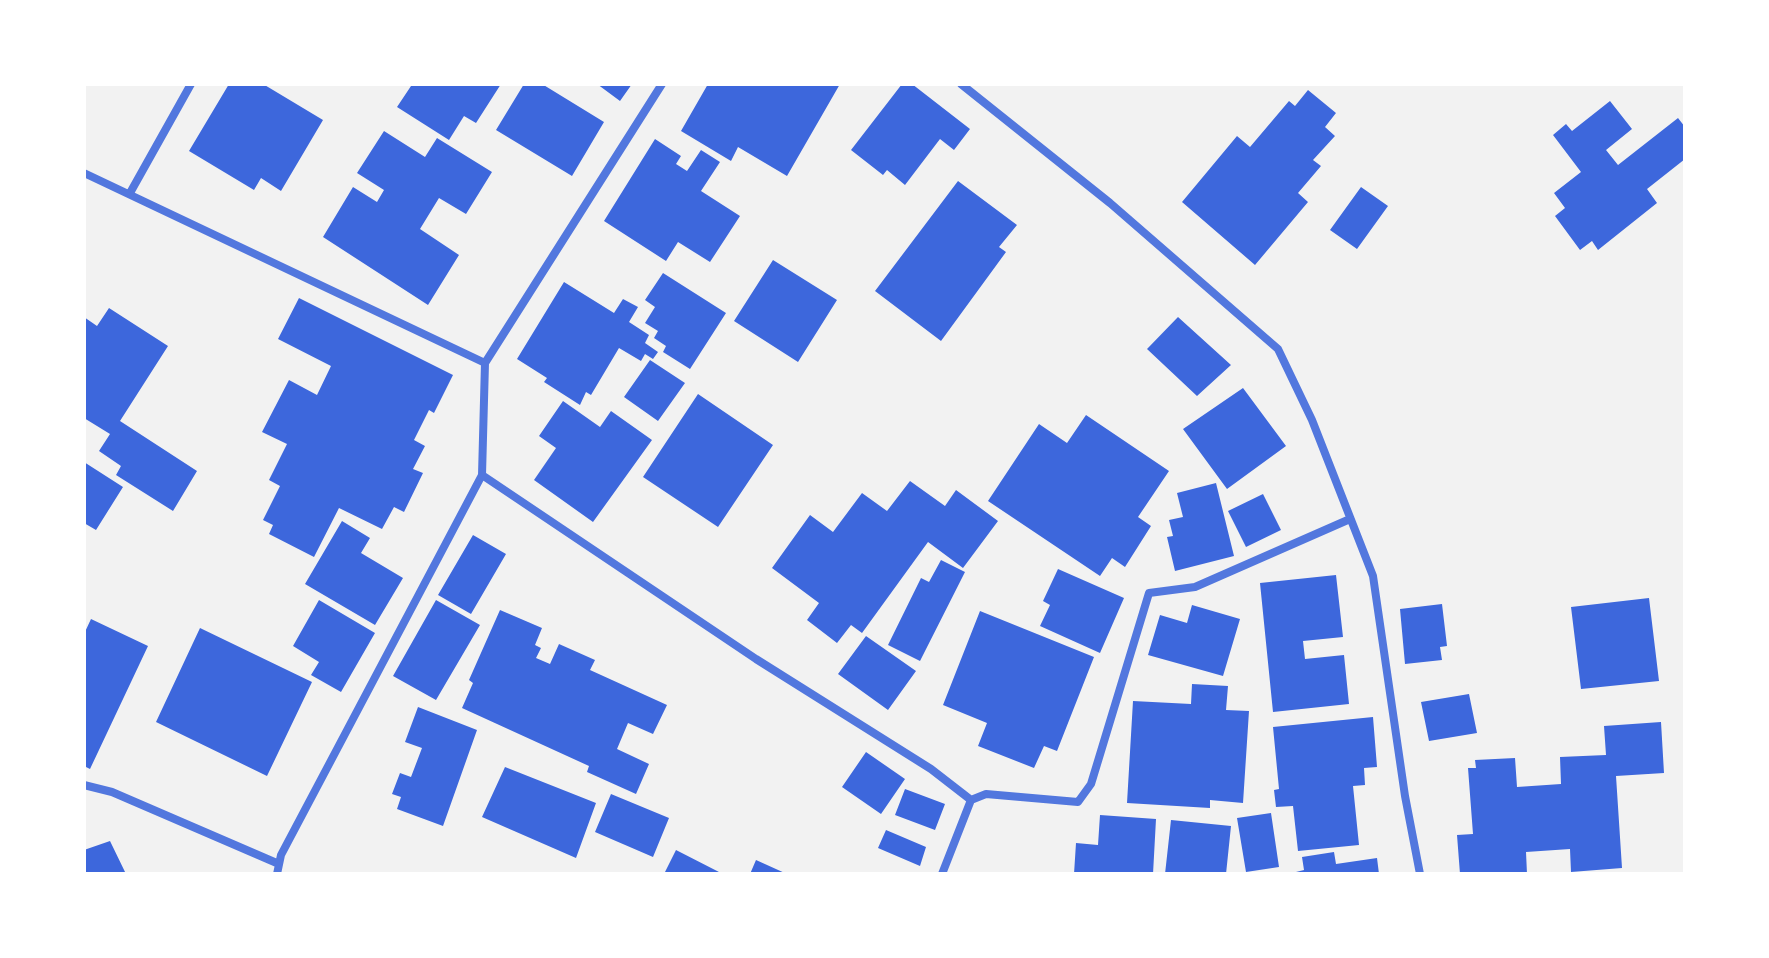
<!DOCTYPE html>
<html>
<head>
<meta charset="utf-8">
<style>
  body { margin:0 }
  #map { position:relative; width:1769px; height:958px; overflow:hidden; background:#f2f2f2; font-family:"DejaVu Sans",sans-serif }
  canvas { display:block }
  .frame { position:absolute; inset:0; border:86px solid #fff; pointer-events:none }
</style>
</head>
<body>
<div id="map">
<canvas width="1769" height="958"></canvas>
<div class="frame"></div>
</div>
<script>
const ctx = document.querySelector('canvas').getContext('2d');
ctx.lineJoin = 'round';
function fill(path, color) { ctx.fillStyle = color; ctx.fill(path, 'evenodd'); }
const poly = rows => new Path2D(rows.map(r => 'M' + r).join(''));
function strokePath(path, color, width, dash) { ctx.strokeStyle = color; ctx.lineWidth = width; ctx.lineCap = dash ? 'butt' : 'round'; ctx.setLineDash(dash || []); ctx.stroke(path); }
const building = poly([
  [229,84,263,84,323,120,281,191,261,178,254,190,189,151],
  [407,84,501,84,476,123,464,116,449,140,397,107,411,86],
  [524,84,542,84,604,122,572,176,496,130],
  [597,84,632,84,620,101],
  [708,84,840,84,787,176,738,147,731,161,681,131],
  [902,84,912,84,970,129,954,150,940,139,905,185,887,170,883,175,851,150],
  [1308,90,1336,113,1325,127,1335,136,1313,160,1321,166,1298,193,1308,202,1255,265,1182,202,1237,136,1250,147,1289,101,1295,106],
  [1610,101,1632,129,1606,150,1618,165,1678,118,1685,127,1685,159,1647,189,1657,203,1598,250,1592,241,1580,250,1555,216,1565,208,1554,193,1581,172,1553,135,1566,124,1572,131],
  [384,131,425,157,437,138,492,172,466,214,439,198,420,229,459,255,428,305,323,237,353,187,377,202,384,190,357,173],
  [655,139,681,156,676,164,687,171,701,150,720,162,701,191,740,216,710,262,678,242,666,261,604,221],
  [958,181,1017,225,999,247,1006,252,941,341,875,291],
  [1361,187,1388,206,1357,249,1330,230],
  [773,260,837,300,798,362,734,321],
  [663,273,726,313,690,369,663,352,666,346,654,338,658,331,645,323,655,307,645,300],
  [564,282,614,313,623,299,638,307,629,322,649,335,645,343,658,352,653,359,645,354,641,361,619,348,591,395,586,392,580,405,544,382,547,378,517,359],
  [299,298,453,375,434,413,429,410,414,440,425,446,413,469,423,473,404,512,394,507,382,529,339,508,314,557,269,534,273,525,263,520,280,486,269,480,287,444,262,432,289,380,317,395,331,366,278,339],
  [109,308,168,346,120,421,197,471,173,511,116,475,121,466,99,451,110,434,84,418,84,317,97,326],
  [1178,317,1231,365,1197,396,1147,349],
  [650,360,685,383,658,421,624,397],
  [1243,388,1286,446,1227,489,1183,429],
  [698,394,773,445,718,527,643,477],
  [563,401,600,427,611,411,652,440,593,522,534,480,556,448,539,436],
  [1086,415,1169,471,1138,517,1151,526,1125,567,1112,558,1100,576,988,501,1039,424,1067,443],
  [84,462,123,487,96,530,84,523],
  [910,481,945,506,956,490,998,521,963,568,928,542,862,633,851,625,837,643,807,620,819,603,772,568,810,515,833,532,862,493,887,511],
  [1216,483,1234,556,1175,571,1167,537,1173,536,1169,520,1183,517,1177,493],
  [1263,494,1281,530,1246,547,1228,511],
  [342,521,370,538,361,553,403,578,375,625,305,584],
  [473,535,506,554,471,614,438,595],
  [941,560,965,572,920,661,888,645,921,578,929,582],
  [1058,569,1124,598,1100,653,1040,626,1050,605,1043,601],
  [1336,575,1343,637,1303,641,1305,659,1344,655,1349,704,1273,712,1260,583],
  [1649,598,1659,681,1581,689,1571,607],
  [319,600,375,633,341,692,311,675,319,662,293,646],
  [436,600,480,625,436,700,393,676],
  [1442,604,1447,646,1440,647,1442,660,1405,664,1400,609],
  [1192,605,1240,619,1223,676,1148,655,1160,615,1187,623],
  [500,610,542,628,535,645,541,648,536,658,550,664,559,644,595,660,590,670,667,705,653,734,628,723,617,749,649,764,636,794,587,772,589,766,462,708,473,683,469,680],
  [980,611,1094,657,1057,751,1044,746,1034,768,978,746,987,723,943,705],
  [91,619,148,646,90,769,84,766,84,634],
  [200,628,312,682,267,776,156,722],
  [866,636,916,671,888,710,838,674],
  [1192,684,1228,686,1226,710,1249,711,1243,803,1210,800,1210,808,1127,803,1133,701,1191,704],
  [1469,694,1477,733,1429,741,1421,702],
  [418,707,477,730,443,826,397,809,401,797,392,794,400,773,411,777,422,748,405,742],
  [1373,717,1377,767,1364,768,1365,785,1353,786,1359,845,1298,851,1293,806,1276,807,1274,790,1279,789,1273,727],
  [1661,722,1664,773,1616,776,1622,868,1571,872,1570,849,1526,852,1527,874,1460,874,1457,835,1473,834,1468,768,1476,768,1475,760,1515,758,1517,787,1561,784,1560,757,1606,755,1604,726],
  [866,752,905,779,881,814,842,787],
  [505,767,596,803,576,858,482,817],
  [905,789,945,804,935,830,895,815],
  [611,794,669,818,653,857,595,832],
  [1271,813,1279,867,1246,872,1237,818],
  [1100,815,1156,819,1153,874,1074,874,1076,843,1098,845],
  [1171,820,1231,826,1226,874,1165,874],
  [886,830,926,847,920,866,878,848],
  [110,841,126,874,84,874,84,850],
  [676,850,719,872,718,874,664,874],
  [1334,852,1336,864,1377,858,1379,874,1288,874,1304,870,1302,857],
  [756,860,787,874,750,874]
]);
const minor = poly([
  [961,84,1110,203,1278,349,1312,420,1373,576,1405,796,1420,874],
  [84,173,485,363],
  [130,193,191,84],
  [482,475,756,659,931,769,971,800,942,874],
  [84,785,112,792,279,864],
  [971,800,986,794,1078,802,1091,784,1149,593,1195,587,1350,519],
  [277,874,281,855,482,475,485,363,662,84]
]);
fill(building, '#3d67dc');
strokePath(minor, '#5277de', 8);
</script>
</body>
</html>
